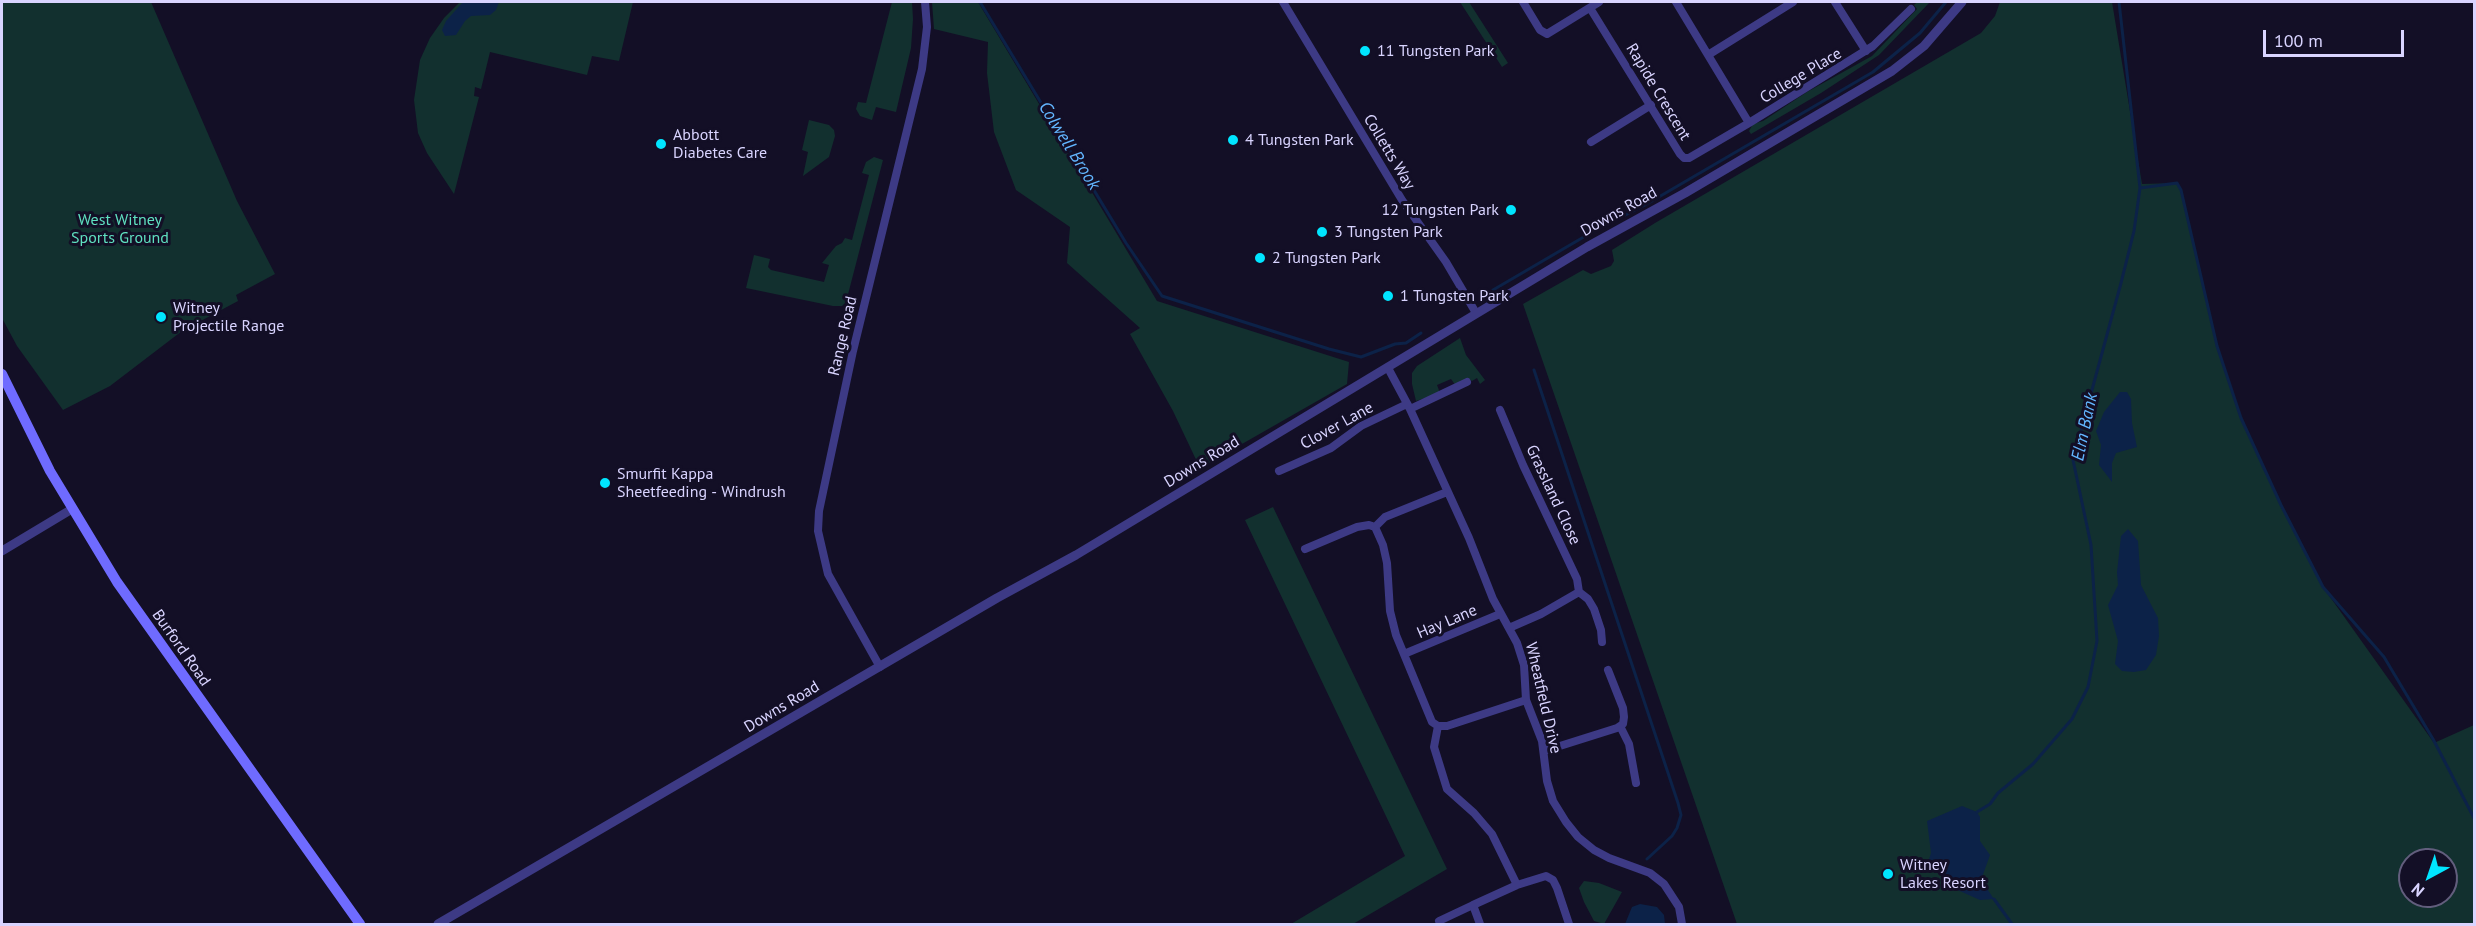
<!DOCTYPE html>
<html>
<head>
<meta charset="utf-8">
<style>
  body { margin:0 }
  #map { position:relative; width:2476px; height:926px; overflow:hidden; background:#130f26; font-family:"PT Sans",sans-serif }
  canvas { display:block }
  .frame { position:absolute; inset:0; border:3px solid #d9d4ff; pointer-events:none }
  .north { position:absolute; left:2398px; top:848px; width:60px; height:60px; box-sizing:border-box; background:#130f26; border:2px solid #625e7d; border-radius:50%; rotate:220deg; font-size:16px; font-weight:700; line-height:24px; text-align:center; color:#d9d4ff }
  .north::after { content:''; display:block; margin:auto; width:21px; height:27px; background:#00e5ff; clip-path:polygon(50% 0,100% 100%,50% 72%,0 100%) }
  .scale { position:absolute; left:2263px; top:30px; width:141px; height:27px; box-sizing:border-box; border:3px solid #d9d4ff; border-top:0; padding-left:8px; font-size:18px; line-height:21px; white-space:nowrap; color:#d9d4ff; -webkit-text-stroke:4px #130f26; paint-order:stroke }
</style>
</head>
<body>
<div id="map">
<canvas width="2476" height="926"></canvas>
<div class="frame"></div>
<div class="north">N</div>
<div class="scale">100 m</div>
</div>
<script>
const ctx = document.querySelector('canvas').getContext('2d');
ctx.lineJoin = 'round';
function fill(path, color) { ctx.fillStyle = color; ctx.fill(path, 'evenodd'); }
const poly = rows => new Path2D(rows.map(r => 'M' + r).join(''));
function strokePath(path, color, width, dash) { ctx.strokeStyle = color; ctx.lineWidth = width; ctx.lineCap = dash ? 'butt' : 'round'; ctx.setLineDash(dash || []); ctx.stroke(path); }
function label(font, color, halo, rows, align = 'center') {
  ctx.font = font + ' "PT Sans",sans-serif'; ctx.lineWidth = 6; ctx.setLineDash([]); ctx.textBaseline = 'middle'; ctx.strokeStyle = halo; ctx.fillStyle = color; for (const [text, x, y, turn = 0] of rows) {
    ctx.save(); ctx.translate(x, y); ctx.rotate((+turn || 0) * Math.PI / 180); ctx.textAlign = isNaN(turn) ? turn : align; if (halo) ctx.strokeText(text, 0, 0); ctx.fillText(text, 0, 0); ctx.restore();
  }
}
const green = poly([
  [2,2,151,2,237,201,275,274,236,295,238,301,182,331,110,386,63,410,17,346,2,318],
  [460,2,633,2,619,61,592,56,587,75,490,52,481,89,475,87,474,96,479,97,454,194,427,153,418,133,414,100,420,60,430,38,444,18],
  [892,2,912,2,913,19,911,48,896,112,876,107,872,120,860,116,856,109,858,102,866,103],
  [932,2,978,2,1157,301,1349,362,1347,384,1200,468,1173,411,1130,334,1140,328,1067,263,1070,227,1016,190,994,132,987,73,988,42,934,29],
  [1460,2,1469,2,1508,63,1502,67],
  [1917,2,1930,2,1879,55,1821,93,1751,134,1749,131,1753,124,1763,121,1807,92,1872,56,1917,9,1914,5],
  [2000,2,2112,2,2142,184,2177,183,2181,190,2217,346,2241,418,2281,505,2323,587,2434,743,2474,725,2474,924,1737,924,1523,304,1583,270,1591,274,1611,266,1614,261,1612,250,1655,223,1981,33,1995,16],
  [2410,860,2446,860,2446,896,2410,896],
  [809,120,829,125,834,130,835,136,829,157,803,176,808,152,802,150],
  [874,157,883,160,846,302,842,306,833,306,746,288,754,255,770,259,768,267,771,270,824,282,829,265,822,263,836,246,842,243,845,238,852,240,869,175,862,173,866,162],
  [1460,338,1466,355,1485,380,1480,384,1477,378,1472,381,1469,379,1456,386,1451,379,1437,385,1440,393,1416,401,1412,384,1412,373,1417,366],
  [1273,507,1447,869,1353,924,1291,924,1405,856,1245,520],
  [1584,881,1599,883,1622,892,1604,924,1594,921,1584,902,1579,888]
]);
const water = poly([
  [463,2,499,2,496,10,490,15,471,16,465,21,456,35,445,36,442,30,446,21],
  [2120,392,2127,392,2131,399,2132,423,2137,447,2116,453,2112,463,2112,482,2099,465,2101,445,2096,431,2104,412],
  [2128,529,2138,541,2141,585,2158,618,2159,636,2156,655,2146,670,2134,672,2122,671,2115,664,2118,641,2108,605,2118,585,2117,572,2121,536],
  [1962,806,1977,812,1980,817,1980,841,1990,855,1981,880,1994,899,1980,900,1944,884,1944,877,1938,871,1926,869,1931,853,1927,821],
  [1640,904,1657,907,1664,915,1665,924,1625,924,1632,907]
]);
const stream = poly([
  [980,2,1126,243,1162,296,1329,349,1361,357,1395,344,1406,343,1421,333],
  [2140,188,2177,183,2181,190,2217,346,2241,418,2281,505,2323,587,2384,657,2433,739,2474,818],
  [1493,290,1594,231,1645,205,1873,72,1920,33,1946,2],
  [1534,370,1678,803,1681,815,1677,828,1672,836,1647,859],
  [1977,812,1990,804,1998,793,2033,764,2072,719,2088,687,2097,641,2091,545,2073,460,2121,283,2134,231,2140,188,2119,2],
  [1994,899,2012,924]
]);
const minor = poly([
  [1283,2,1402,200,1446,262,1476,313],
  [1523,2,1540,30,1547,34,1599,2],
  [1835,2,1866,51],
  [1590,8,1680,154,1684,158,1689,158,1749,123,1676,2],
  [1708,55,1793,2],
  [1749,123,1873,46,1911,9],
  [1591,142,1651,105],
  [1388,368,1410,409,1469,538,1493,599,1517,643,1524,665,1526,700,1542,741,1547,781,1553,801,1566,822,1578,837,1594,850,1609,858,1650,873,1664,884,1679,907,1682,924],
  [1410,409,1467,382],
  [1500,410,1523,465,1577,579,1579,592,1588,599,1594,609,1601,630,1602,642],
  [1279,471,1331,448,1361,426,1407,404],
  [1375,527,1383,545,1387,563,1390,611,1396,635,1432,722,1438,726,1447,726,1526,700],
  [1375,527,1385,517,1447,492],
  [1305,549,1357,527,1369,525,1375,527],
  [1509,628,1541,614,1579,592],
  [1404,654,1500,614],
  [880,667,828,574,818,531,819,511,853,351,922,69,927,27,925,2],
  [1438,726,1434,747,1447,789,1474,813,1492,834,1517,885],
  [1620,726,1629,744,1636,783],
  [1544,751,1617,728,1623,724,1624,717,1623,708,1608,670],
  [1439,921,1473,905],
  [1480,924,1473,905,1517,885,1546,876,1553,880,1557,888,1569,924]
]);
const tertiary = poly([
  [2,551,72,509],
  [438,924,997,598,1076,555,1587,247,1685,193,1892,71,1924,46,1962,2]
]);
const secondary = poly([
  [2,374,50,471,117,582,360,924]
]);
const markers = [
  [1365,51,6,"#00e5ff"],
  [1233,140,6,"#00e5ff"],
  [661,144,6,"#00e5ff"],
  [1511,210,6,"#00e5ff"],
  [1322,232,6,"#00e5ff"],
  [1260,258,6,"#00e5ff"],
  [1388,296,6,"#00e5ff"],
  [161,317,6,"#00e5ff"],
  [605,483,6,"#00e5ff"],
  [1888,874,6,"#00e5ff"]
];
const poiNames = [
  ["11 Tungsten Park",1377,51],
  ["Abbott",673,135],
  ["Diabetes Care",673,153],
  ["4 Tungsten Park",1245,140],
  ["12 Tungsten Park",1499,210,"right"],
  ["3 Tungsten Park",1334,232],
  ["2 Tungsten Park",1272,258],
  ["1 Tungsten Park",1400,296],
  ["Witney",173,308],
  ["Projectile Range",173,326],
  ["Smurfit Kappa",617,474],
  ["Sheetfeeding - Windrush",617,492],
  ["Witney",1900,865],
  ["Lakes Resort",1900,883]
];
const streetNames = [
  ["College Place",1801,76,-31],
  ["Rapide Crescent",1658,92,59],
  ["Colletts Way",1389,152,59],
  ["Downs Road",1619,212,-29],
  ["Range Road",843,336,-77],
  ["Clover Lane",1337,426,-29],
  ["Downs Road",1202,462,-31],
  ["Grassland Close",1553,495,65],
  ["Hay Lane",1447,622,-23],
  ["Burford Road",181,648,55],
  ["Wheatfield Drive",1543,698,77],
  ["Downs Road",782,707,-31]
];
const parkNames = [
  ["West Witney",120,220],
  ["Sports Ground",120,238]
];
const waterNames = [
  ["Colwell Brook",1069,146,58],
  ["Elm Bank",2085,427,-78]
];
fill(green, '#12302f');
fill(water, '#0c2248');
strokePath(stream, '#0c2248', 3);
strokePath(minor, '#3d3a85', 8);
strokePath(tertiary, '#3d3a85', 9);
strokePath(secondary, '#6f6bff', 10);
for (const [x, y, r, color] of markers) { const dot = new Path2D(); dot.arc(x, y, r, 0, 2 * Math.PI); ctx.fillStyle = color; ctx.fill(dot); strokePath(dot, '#130f26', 2); }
label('16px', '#d9d4ff', '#130f26', poiNames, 'left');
label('16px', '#d9d4ff', '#130f26', streetNames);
label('16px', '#5fe0c0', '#130f26', parkNames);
label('italic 18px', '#62b6ff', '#130f26', waterNames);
</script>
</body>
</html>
